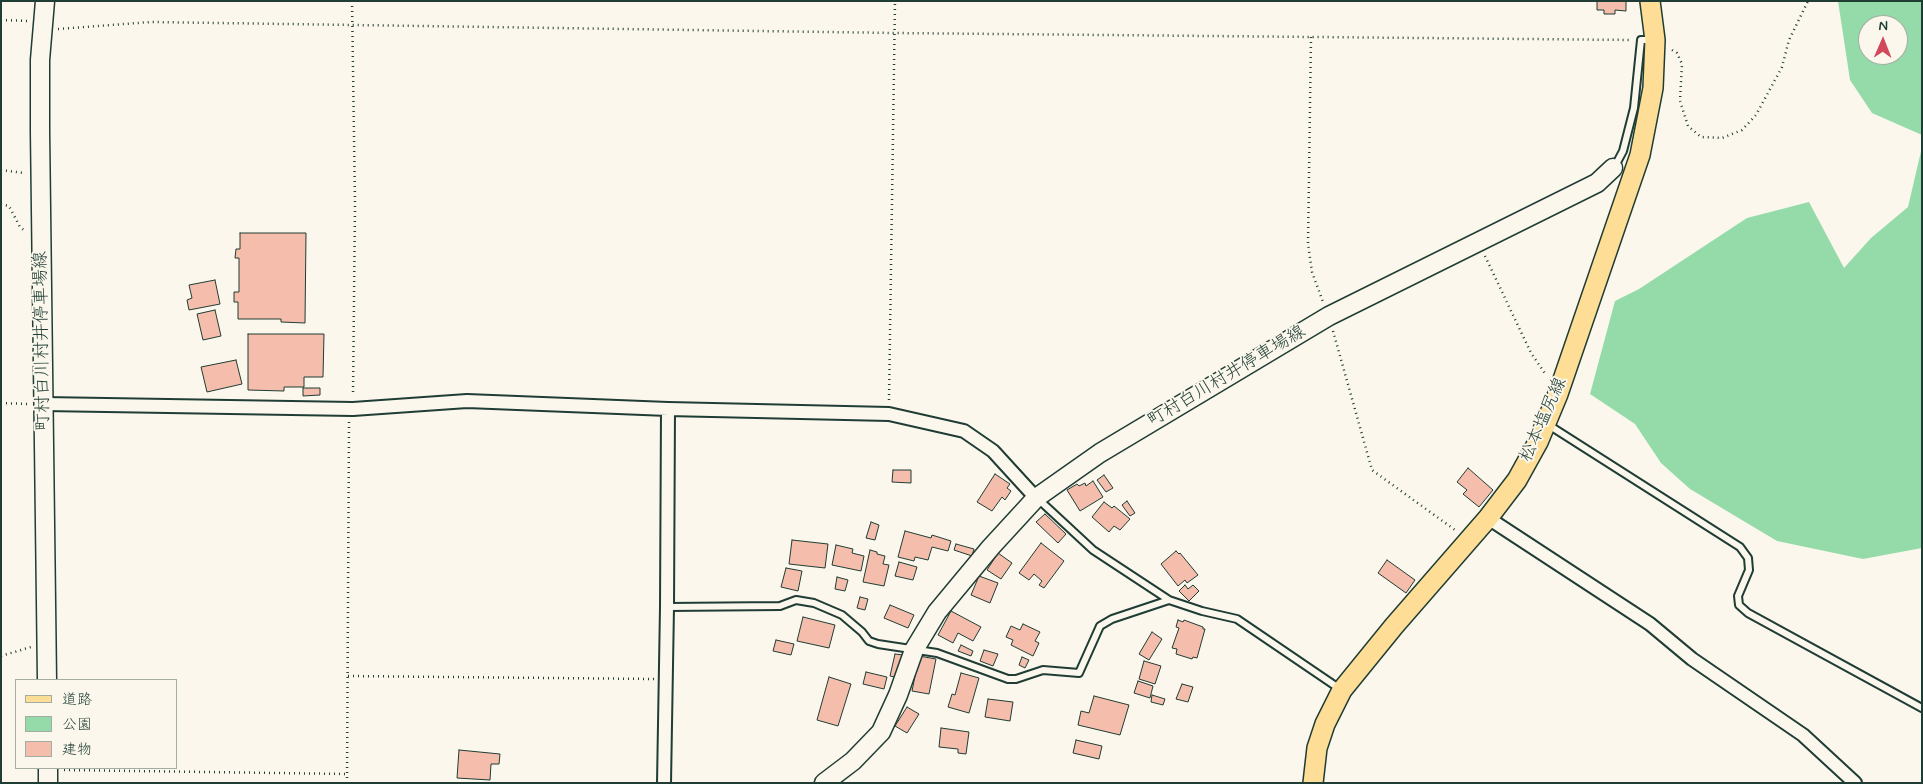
<!DOCTYPE html>
<html>
<head>
<meta charset="utf-8">
<style>
  body { margin:0 }
  #map { position:relative; width:1923px; height:784px; overflow:hidden; background:#fbf7ec; font-family:Mynerve,"Klee One",sans-serif }
  canvas { display:block }
  .frame { position:absolute; inset:0; border:2px solid #1f3d34; pointer-events:none }
  .legend { position:absolute; left:15px; top:679px; width:162px; height:90px; box-sizing:border-box; background:#fbf7ec; border:1px solid #a3ada2; margin:0; padding:6px 9px; list-style:none; font-size:15px; color:#1f3d34 }
  .legend li { display:flex; align-items:center; gap:10px; height:25px }
  .legend b { width:25px; border:1px solid #a3ada2 }
  .north { position:absolute; left:1858px; top:15px; width:50px; height:50px; box-sizing:border-box; background:#fbf7ec; border:1px solid #a3ada2; border-radius:50%; rotate:1deg; font-size:14px; font-weight:700; line-height:20px; text-align:center; color:#1f3d34 }
  .north::after { content:''; display:block; margin:auto; width:18px; height:22px; background:#d1495b; clip-path:polygon(50% 0,100% 100%,50% 72%,0 100%) }
</style>
</head>
<body>
<div id="map">
<canvas width="1923" height="784"></canvas>
<div class="frame"></div>
<ul class="legend">
<li><b style="height:6px;background:#fede96"></b>道路</li>
<li><b style="height:14px;background:#95dba9"></b>公園</li>
<li><b style="height:14px;background:#f5bdab"></b>建物</li>
</ul>
<div class="north">N</div>
</div>
<script>
const ctx = document.querySelector('canvas').getContext('2d');
ctx.lineJoin = 'round';
function fill(path, color) { ctx.fillStyle = color; ctx.fill(path, 'evenodd'); }
const poly = rows => new Path2D(rows.map(r => 'M' + r).join(''));
function strokePath(path, color, width, dash) { ctx.strokeStyle = color; ctx.lineWidth = width; ctx.lineCap = dash ? 'butt' : 'round'; ctx.setLineDash(dash || []); ctx.stroke(path); }
function label(font, color, halo, rows, align = 'center') {
  ctx.font = font + ' Mynerve,"Klee One",sans-serif'; ctx.lineWidth = 4; ctx.setLineDash([]); ctx.textBaseline = 'middle'; ctx.strokeStyle = halo; ctx.fillStyle = color; for (const [text, x, y, turn = 0] of rows) {
    ctx.save(); ctx.translate(x, y); ctx.rotate((+turn || 0) * Math.PI / 180); ctx.textAlign = isNaN(turn) ? turn : align; if (halo) ctx.strokeText(text, 0, 0); ctx.fillText(text, 0, 0); ctx.restore();
  }
}
const green = poly([
  [1838,1,1922,1,1922,135,1872,113,1850,80],
  [1868,25,1898,25,1898,55,1868,55],
  [1922,147,1922,548,1863,559,1777,541,1690,489,1661,463,1635,424,1590,394,1615,301,1639,289,1747,218,1809,202,1844,268,1871,238,1908,207]
]);
const building = poly([
  [1597,1,1626,1,1626,11,1615,10,1615,14,1604,14,1604,10,1597,10,1597,1],
  [240,233,306,233,305,323,281,322,281,319,238,319,238,302,234,302,234,292,239,292,239,258,235,258,236,249,240,249,240,233],
  [215,280,220,304,189,310,187,300,192,298,189,285,215,280],
  [215,310,221,336,203,340,197,314,215,310],
  [248,334,324,334,323,377,304,377,304,387,284,387,284,391,248,390,248,334],
  [236,360,242,384,207,392,201,367,236,360],
  [303,388,320,388,320,395,303,396,303,388],
  [1468,468,1493,490,1479,507,1463,494,1467,490,1457,482,1468,468],
  [893,470,911,470,911,483,892,482,893,470],
  [995,474,1010,484,1007,488,1011,491,1005,500,1002,497,992,511,977,502,995,474],
  [1104,475,1113,488,1106,492,1097,480,1104,475],
  [1093,481,1103,497,1080,511,1067,490,1077,484,1079,486,1085,483,1086,486,1093,481],
  [1127,501,1135,513,1130,516,1122,505,1127,501],
  [1104,502,1112,508,1114,506,1130,519,1120,530,1114,526,1109,532,1092,517,1104,502],
  [1045,514,1066,534,1058,543,1036,522,1045,514],
  [871,522,879,525,875,540,866,538,871,522],
  [905,531,931,538,932,535,951,541,948,551,932,547,928,560,915,557,914,561,898,557,905,531],
  [792,540,828,544,825,568,789,564,792,540],
  [1041,543,1064,561,1044,588,1039,585,1042,581,1034,574,1029,580,1019,573,1041,543],
  [956,544,974,549,972,556,954,550,956,544],
  [836,545,853,549,852,553,864,556,861,571,832,565,836,545],
  [870,550,877,552,877,554,885,556,883,564,889,565,884,586,863,582,870,550],
  [1176,551,1179,554,1180,553,1198,575,1187,583,1185,580,1178,586,1161,564,1176,551],
  [998,553,1012,563,1001,579,987,570,998,553],
  [1387,560,1415,580,1406,593,1378,573,1387,560],
  [899,562,917,567,913,580,895,576,899,562],
  [786,568,802,571,798,591,781,587,786,568],
  [979,576,998,583,990,603,971,595,979,576],
  [837,577,848,580,845,591,835,589,837,577],
  [1185,585,1188,589,1193,585,1199,591,1189,601,1179,591,1185,585],
  [860,597,868,599,865,610,857,608,860,597],
  [890,605,914,615,908,628,884,618,890,605],
  [951,611,981,627,973,641,958,633,953,643,938,635,951,611],
  [803,617,835,625,829,648,797,641,803,617],
  [1178,620,1183,622,1184,620,1203,627,1203,629,1205,629,1197,658,1193,657,1192,659,1176,654,1177,649,1172,648,1179,628,1176,627,1178,620],
  [1023,624,1040,632,1035,641,1039,643,1033,656,1011,645,1013,640,1006,637,1011,626,1020,630,1023,624],
  [1152,632,1162,639,1149,660,1139,654,1152,632],
  [776,640,794,644,791,655,773,651,776,640],
  [961,645,973,651,971,656,958,651,961,645],
  [984,650,998,654,993,666,980,661,984,650],
  [895,654,903,655,899,678,890,676,895,654],
  [919,656,936,659,929,694,912,691,919,656],
  [1022,657,1029,660,1025,668,1019,665,1022,657],
  [1144,661,1161,666,1155,684,1139,679,1144,661],
  [866,672,887,677,884,689,863,684,866,672],
  [961,673,979,678,969,713,948,707,952,694,955,695,961,673],
  [829,677,851,684,838,726,817,720,829,677],
  [1138,681,1153,686,1150,698,1134,693,1138,681],
  [1182,684,1193,687,1188,702,1176,699,1182,684],
  [1152,695,1165,699,1163,705,1151,702,1152,695],
  [1094,696,1129,705,1120,735,1078,725,1081,711,1089,713,1094,696],
  [988,699,1013,702,1010,721,985,717,988,699],
  [907,707,919,714,907,733,895,726,907,707],
  [941,728,969,732,966,754,958,753,958,749,939,747,941,728],
  [1076,740,1102,746,1099,759,1073,753,1076,740],
  [459,750,500,754,499,764,491,764,490,780,457,778,459,750]
]);
const path = poly([
  [352,1,355,204,353,395],
  [1,20,28,21],
  [58,29,151,22,894,33,1632,40],
  [1311,37,1308,244,1312,272,1323,302],
  [1672,50,1677,53,1682,64,1680,101,1688,126,1701,137,1722,138,1742,130,1756,115,1782,67,1789,40,1808,1],
  [1,170,24,173],
  [1,204,9,206,20,227,25,231],
  [1485,256,1531,353,1546,375],
  [1333,331,1372,470,1455,530],
  [889,400,895,1],
  [1,403,27,404],
  [1,656,31,647],
  [348,676,654,679],
  [64,770,348,774],
  [347,783,349,422]
]);
const service = poly([
  [1614,168,1623,151,1634,108,1641,40,1654,40],
  [1547,424,1740,547,1748,558,1749,570,1738,596,1739,605,1748,613,1922,708],
  [1037,498,1093,550,1169,600,1202,611,1237,619,1340,689],
  [667,607,780,606,796,600,814,603,842,615,862,632,869,641,878,644,937,653,1008,679,1016,679,1043,670,1079,673,1100,626,1112,619,1169,600]
]);
const minor = poly([
  [44,404,353,409,467,401,668,409,889,414,964,431,993,451,1036,498],
  [1488,518,1650,624,1692,659,1803,735,1855,783],
  [664,783,667,607,668,409]
]);
const secondary = poly([
  [45,1,40,60,40,131,47,680],
  [48,768,48,783],
  [824,783,853,761,881,732,898,695,914,650,937,612,991,547,1036,498,1100,453,1329,316,1597,183,1613,168]
]);
const primary = poly([
  [1313,783,1317,748,1325,724,1342,690,1394,626,1488,518,1517,480,1538,442,1558,394,1640,155,1653,88,1655,40,1650,1]
]);
const streetNames = [
  ["町村白川村井停車場線",43,341,-91],
  ["町村白川村井停車場線",1227,377,-31],
  ["松本塩尻線",1544,420,-66]
];
fill(green, '#95dba9');
fill(building, '#f5bdab');
strokePath(building, '#1f3d34', 1);
strokePath(service, '#1f3d34', 10);
strokePath(minor, '#1f3d34', 16);
strokePath(secondary, '#1f3d34', 21);
strokePath(primary, '#1f3d34', 22);
strokePath(path, '#1f3d34', 2.5, [1, 4]);
strokePath(service, '#fbf7ec', 6);
strokePath(minor, '#fbf7ec', 12);
strokePath(secondary, '#fbf7ec', 18);
strokePath(primary, '#fede96', 19);
label('18px', '#1f3d34', '#fbf7ec', streetNames);
</script>
</body>
</html>
